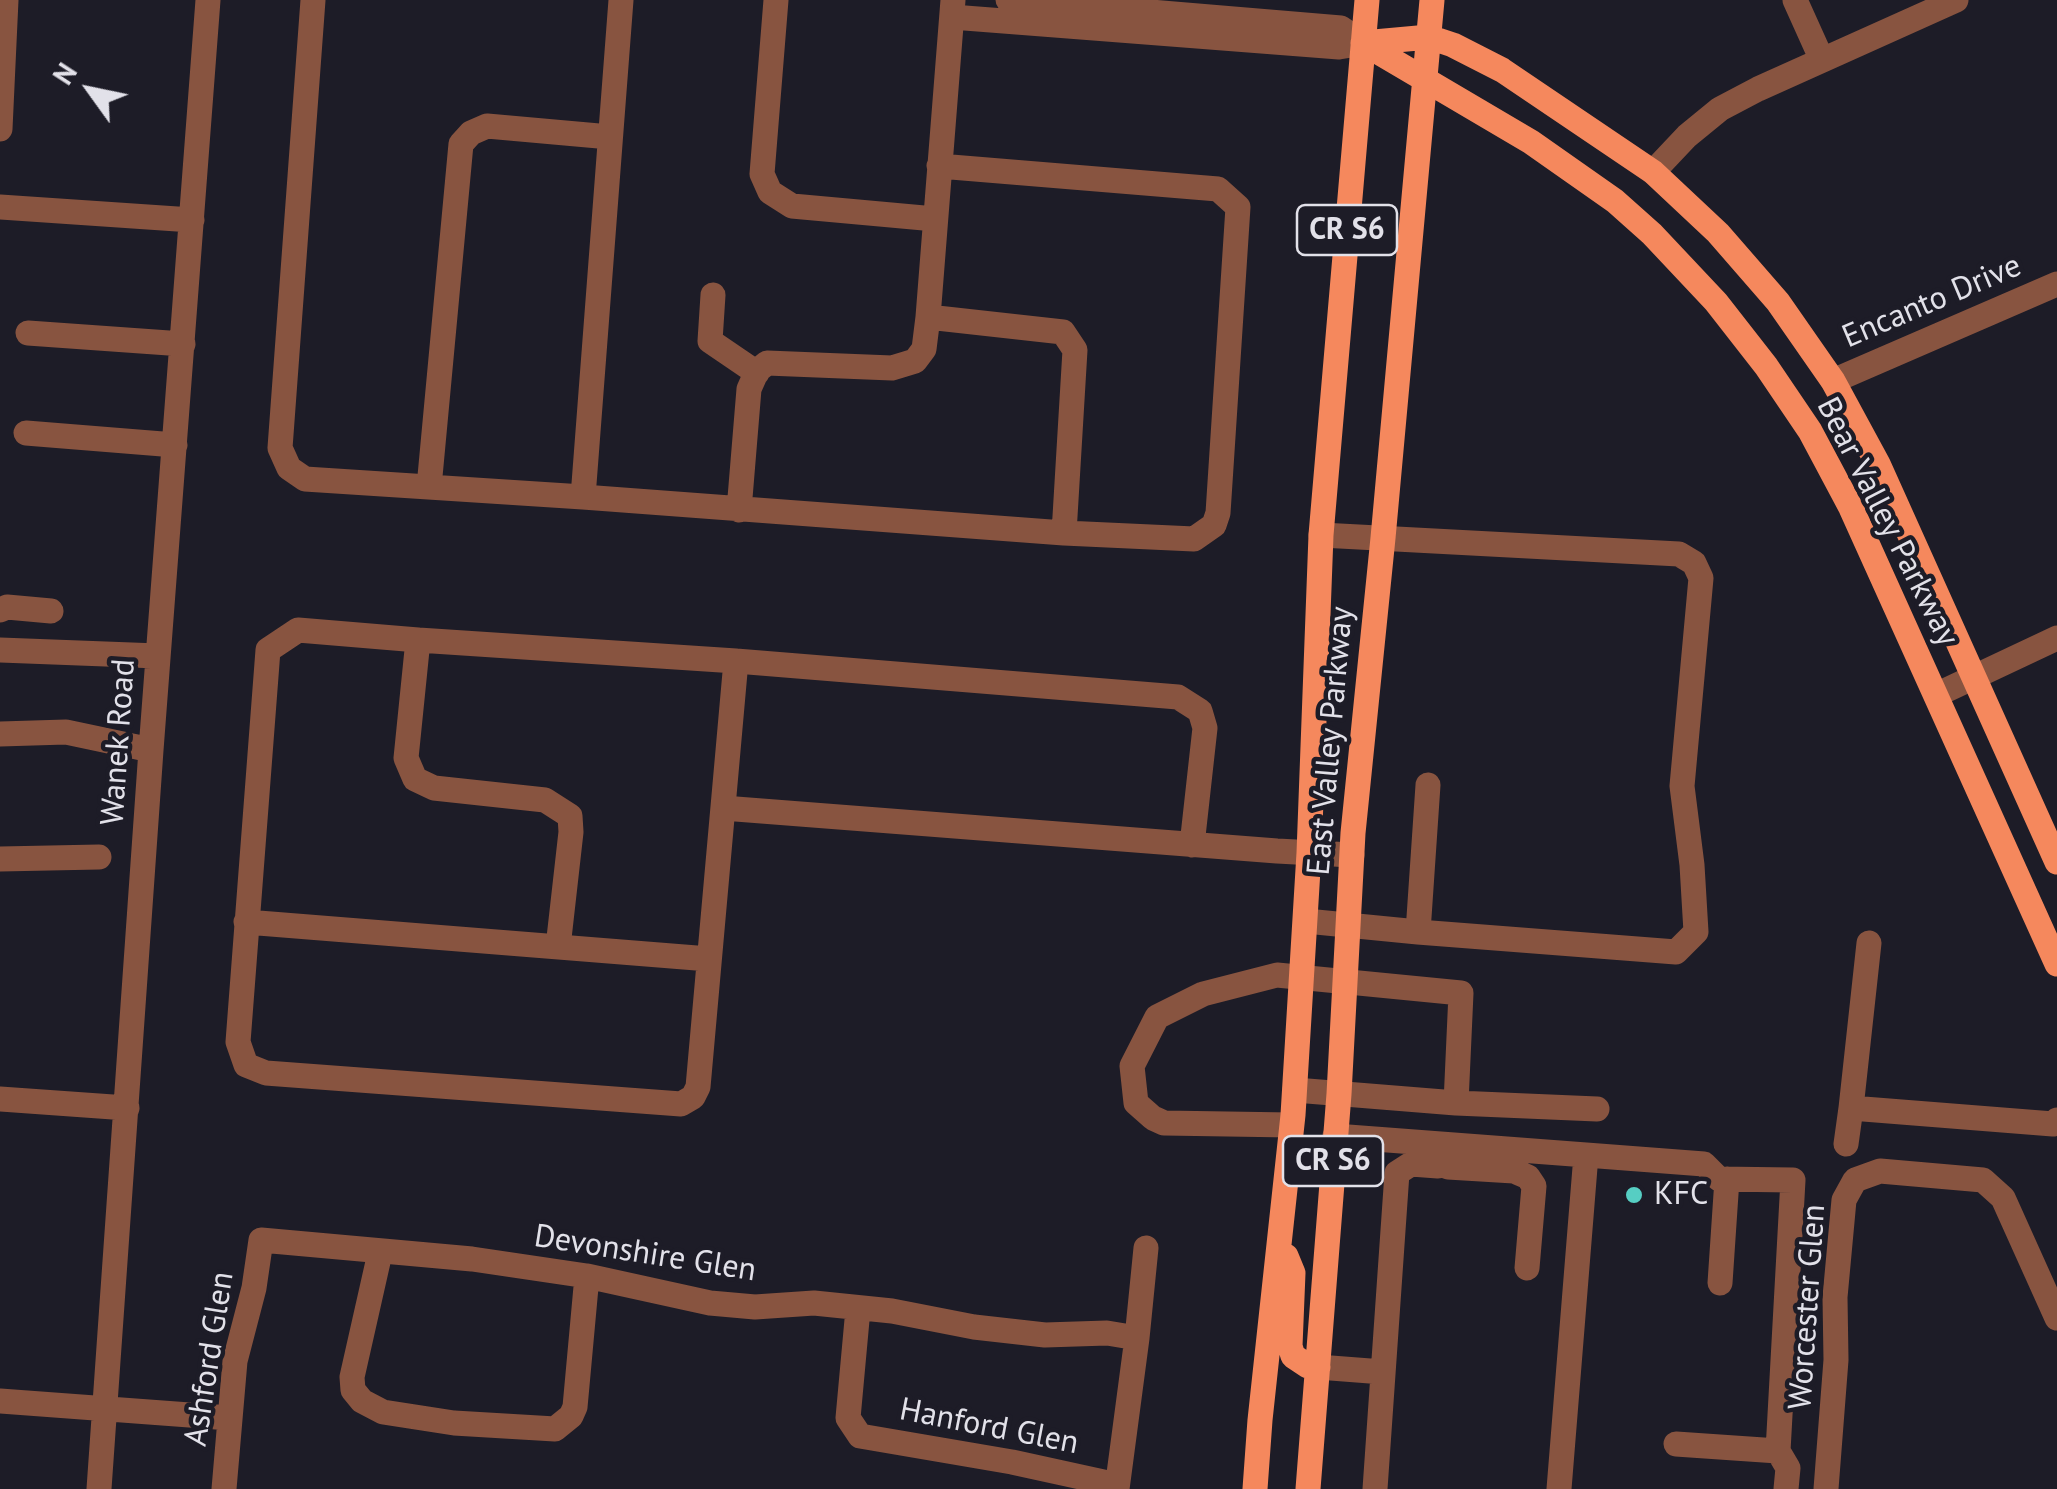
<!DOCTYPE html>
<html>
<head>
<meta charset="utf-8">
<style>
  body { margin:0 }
  #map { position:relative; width:2057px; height:1489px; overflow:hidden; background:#1d1c27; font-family:"PT Sans",sans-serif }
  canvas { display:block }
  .north { position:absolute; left:40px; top:40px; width:100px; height:100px; -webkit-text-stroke:8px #1d1c27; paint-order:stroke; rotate:303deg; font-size:28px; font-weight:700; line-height:40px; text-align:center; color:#e2e1e9 }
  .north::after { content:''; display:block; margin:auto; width:35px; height:45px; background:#e2e1e9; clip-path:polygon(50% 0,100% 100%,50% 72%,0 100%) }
</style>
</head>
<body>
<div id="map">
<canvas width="2057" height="1489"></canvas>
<div class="north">N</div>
</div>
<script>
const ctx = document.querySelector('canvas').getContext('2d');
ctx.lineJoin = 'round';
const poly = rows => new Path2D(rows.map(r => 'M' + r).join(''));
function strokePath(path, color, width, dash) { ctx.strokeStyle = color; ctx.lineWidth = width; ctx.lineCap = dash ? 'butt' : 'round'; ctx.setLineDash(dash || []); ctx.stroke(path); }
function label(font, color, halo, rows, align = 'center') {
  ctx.font = font + ' "PT Sans",sans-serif'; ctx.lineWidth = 9; ctx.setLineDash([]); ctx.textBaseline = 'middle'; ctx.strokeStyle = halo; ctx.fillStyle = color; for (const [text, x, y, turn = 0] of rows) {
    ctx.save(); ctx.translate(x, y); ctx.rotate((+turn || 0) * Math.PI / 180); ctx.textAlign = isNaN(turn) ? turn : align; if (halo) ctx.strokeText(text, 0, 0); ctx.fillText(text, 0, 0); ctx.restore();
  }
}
const minor = poly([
  [313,0,280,448,289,468,305,479,583,497,1064,533,1194,539,1214,525,1218,513,1238,207,1218,189,939,166],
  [776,0,762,174,770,192,792,206,935,219],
  [1008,0,1341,28,1363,43],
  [1795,0,1822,60],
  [952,17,1339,47,1363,43],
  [0,129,6,0],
  [1653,172,1687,136,1720,109,1758,89,1956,0],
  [0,207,192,220],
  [713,295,710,341,757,373],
  [928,317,1063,332,1075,350,1064,533],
  [28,333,183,344],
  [1833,381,2057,284],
  [26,433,175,445],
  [429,487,461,144,471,133,487,126,610,137],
  [583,497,621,0],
  [739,510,749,389,757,371,767,363,892,368,915,361,924,349,928,317,953,0],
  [0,610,7,607,51,611],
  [418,640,406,758,415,779,434,788,545,800,570,816,571,832,558,947],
  [0,650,158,656],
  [736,661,698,1087,693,1097,681,1104,266,1073,246,1065,238,1042,268,650,298,630,418,640,736,661,1178,697,1200,711,1205,728,1192,845],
  [1936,695,2057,638],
  [0,734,66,732,151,750],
  [723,808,1277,851,1352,855],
  [0,859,99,857],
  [1306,921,1418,932,1676,952,1696,932,1692,865,1682,786,1701,578,1694,563,1679,554,1321,535],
  [246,922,709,959],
  [1418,932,1428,785],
  [1869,943,1851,1108,2053,1124,2057,1120],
  [1295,1090,1456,1103,1597,1109],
  [0,1099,127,1108],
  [1291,1125,1164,1123,1153,1118,1136,1103,1132,1066,1157,1017,1203,994,1277,975,1461,993,1456,1103],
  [1335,1136,1586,1155,1559,1489],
  [1846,1144,1851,1108],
  [1586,1155,1704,1164,1719,1179,1793,1180,1778,1451,1788,1468,1786,1489],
  [1448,1167,1514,1171,1528,1177,1534,1186,1527,1268],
  [380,1253,352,1377,353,1390,362,1401,383,1412,454,1423,555,1429,571,1416,575,1407,587,1276],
  [1720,1283,1727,1179],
  [858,1309,848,1418,860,1436,1012,1462,1117,1485],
  [1318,1367,1383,1372],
  [0,1401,230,1418],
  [1676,1444,1778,1451],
  [99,1489,151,750,208,0],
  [224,1489,235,1361,254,1288,261,1240,472,1259,587,1276,710,1303,755,1307,814,1303,892,1311,974,1327,1045,1335,1107,1333,1137,1338],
  [1117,1489,1137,1338,1146,1248],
  [1375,1489,1397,1173,1411,1164,1438,1166],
  [1826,1489,1836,1360,1835,1297,1844,1200,1855,1180,1880,1171,1983,1180,2003,1198,2057,1318]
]);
const major = poly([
  [1363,43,1531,142,1615,201,1652,234,1716,302,1766,366,1810,431,1851,508,2057,964],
  [1363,43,1429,37,1453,45,1502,70,1653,172,1718,233,1778,302,1833,381,1878,464,2057,862],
  [1286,1256,1293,1273,1290,1346,1293,1356,1308,1366,1318,1367],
  [1255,1489,1260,1420,1293,1115,1309,853,1321,535,1367,0],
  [1308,1489,1339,1094,1353,833,1383,538,1432,0]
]);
const markers = [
  [1634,1195,10,"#56cec3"]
];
const shields = [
  [1347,230,100],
  [1333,1161,100]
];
const shieldNames = [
  ["CR S6",1347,230],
  ["CR S6",1333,1161]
];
const streetNames = [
  ["Encanto Drive",1932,302,-23],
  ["Bear Valley Parkway",1887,522,63],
  ["East Valley Parkway",1331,741,-85],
  ["Wanek Road",119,742,-86],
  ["Devonshire Glen",645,1254,9],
  ["Worcester Glen",1808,1307,-86],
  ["Ashford Glen",210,1359,-81],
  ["Hanford Glen",989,1427,11]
];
const poiNames = [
  ["KFC",1654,1195]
];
strokePath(minor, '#885440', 25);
strokePath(major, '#f5885d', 25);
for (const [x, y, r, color] of markers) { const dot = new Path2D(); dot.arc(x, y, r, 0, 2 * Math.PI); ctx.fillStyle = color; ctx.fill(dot); strokePath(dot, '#1d1c27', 4); }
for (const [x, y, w] of shields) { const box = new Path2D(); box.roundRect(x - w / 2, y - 25, w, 50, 8); ctx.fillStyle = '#1d1c27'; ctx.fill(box); strokePath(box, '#e2e1e9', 2.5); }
label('bold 30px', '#e2e1e9', null, shieldNames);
label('32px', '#e2e1e9', '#1d1c27', streetNames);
label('32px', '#e2e1e9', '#1d1c27', poiNames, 'left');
</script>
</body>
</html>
